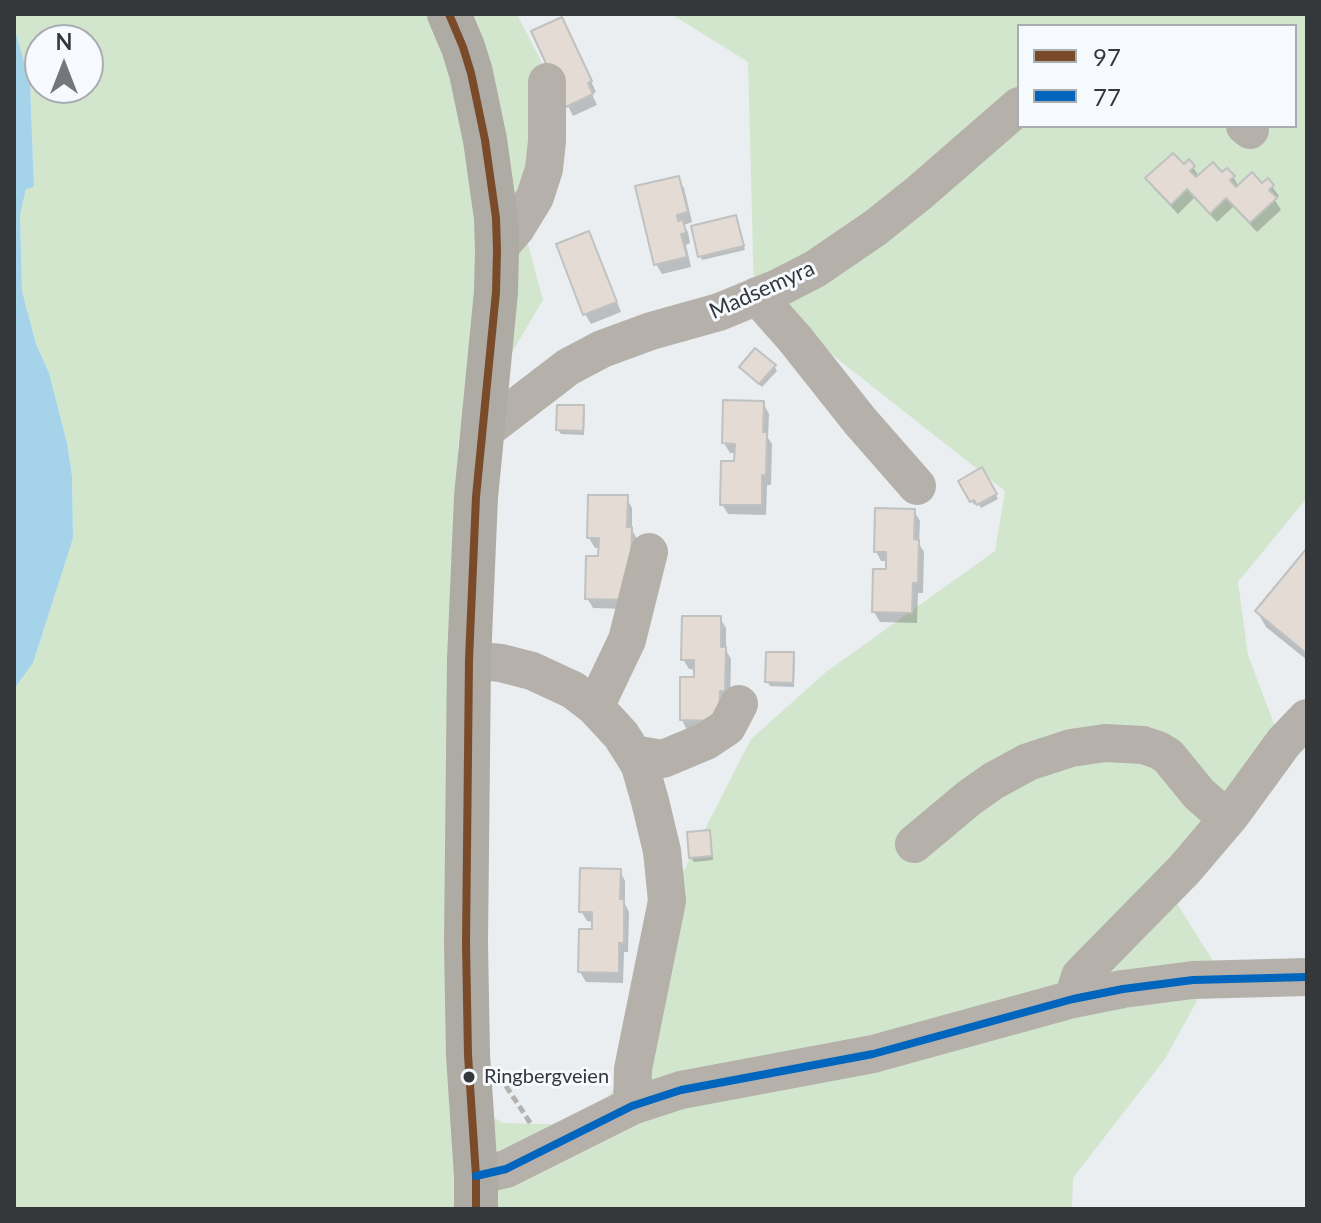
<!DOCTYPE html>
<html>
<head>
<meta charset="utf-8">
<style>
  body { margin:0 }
  #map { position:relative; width:1321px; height:1223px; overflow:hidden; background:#eaeef1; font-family:Lato,sans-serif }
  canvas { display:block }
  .frame { position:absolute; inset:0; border:16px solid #35383a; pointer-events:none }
  .legend { position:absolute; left:1017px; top:24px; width:280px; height:104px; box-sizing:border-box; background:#f6fafe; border:2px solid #a9acb0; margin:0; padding:10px 14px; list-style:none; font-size:24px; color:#35383a }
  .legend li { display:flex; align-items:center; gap:16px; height:40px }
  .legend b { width:40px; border:2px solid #a9acb0 }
  .north { position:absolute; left:24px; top:24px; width:80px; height:80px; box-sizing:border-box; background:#f6fafe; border:2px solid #a9acb0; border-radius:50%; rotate:0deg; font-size:22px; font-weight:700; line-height:32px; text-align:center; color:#35383a }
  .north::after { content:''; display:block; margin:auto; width:28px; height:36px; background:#74787a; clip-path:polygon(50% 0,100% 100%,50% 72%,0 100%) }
</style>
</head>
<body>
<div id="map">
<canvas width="1321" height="1223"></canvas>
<div class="frame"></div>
<ul class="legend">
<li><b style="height:10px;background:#7a4b2a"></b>97</li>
<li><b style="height:10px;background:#0065bd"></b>77</li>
</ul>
<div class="north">N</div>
</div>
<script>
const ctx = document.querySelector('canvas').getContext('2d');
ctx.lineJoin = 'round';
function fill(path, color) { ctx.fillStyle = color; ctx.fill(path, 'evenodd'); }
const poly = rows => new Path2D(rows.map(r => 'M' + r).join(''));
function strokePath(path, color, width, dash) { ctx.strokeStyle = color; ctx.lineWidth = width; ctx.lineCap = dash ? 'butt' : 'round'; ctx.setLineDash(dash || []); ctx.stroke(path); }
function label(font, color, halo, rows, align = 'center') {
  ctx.font = font + ' Lato,sans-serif'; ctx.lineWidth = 6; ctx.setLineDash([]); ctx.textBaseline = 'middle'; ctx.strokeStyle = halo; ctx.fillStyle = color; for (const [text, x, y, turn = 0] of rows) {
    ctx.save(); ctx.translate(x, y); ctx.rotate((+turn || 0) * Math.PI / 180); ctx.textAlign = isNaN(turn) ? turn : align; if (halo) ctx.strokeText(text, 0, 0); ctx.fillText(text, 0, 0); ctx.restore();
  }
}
const green = poly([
  [14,14,517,14,545,69,521,218,543,300,458,444,462,1093,502,1123,583,1125,646,1053,683,872,751,739,826,672,995,551,1005,491,754,293,748,62,671,14,1307,14,1307,498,1238,582,1248,655,1279,737,1165,884,1216,966,1165,1059,1073,1178,1072,1209,14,1209,14,689,33,663,73,537,72,476,67,443,49,373,36,344,22,291,20,215,26,189,34,187,30,82,17,41,14,27],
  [1019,26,1295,26,1295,126,1019,126],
  [40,40,88,40,88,88,40,88]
]);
const water = poly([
  [14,27,30,82,34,187,26,189,20,215,22,291,36,344,49,373,67,443,72,476,73,538,33,663,14,689]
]);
const shadow = poly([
  [567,29,596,92,592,94,597,105,573,116,568,106],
  [1184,167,1193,167,1199,177,1222,175,1233,177,1239,187,1262,186,1268,181,1279,196,1275,200,1281,210,1257,232,1233,207,1217,222,1194,198,1178,214,1154,189,1148,179],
  [678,178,684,188,692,222,684,225,688,232,690,243,686,245,691,267,662,274,656,264],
  [735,217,745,250,702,260,700,256],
  [589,233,594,243,621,312,591,324,585,314],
  [774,366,777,371,762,387,744,371],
  [763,403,769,414,768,438,772,444,771,485,767,485,766,515,728,514,722,504,736,463,737,453,730,453,724,443],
  [582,407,585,412,584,435,561,434,558,430],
  [982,470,998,499,981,508,978,503,974,505,961,481],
  [626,497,632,508,632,530,637,539,630,609,593,608,587,598,600,558,601,548,595,548,589,538],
  [914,511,920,521,919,544,924,552,923,593,918,593,917,623,880,622,874,612,888,571,888,561,881,561,876,551],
  [1307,551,1307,660,1266,627,1257,611],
  [720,618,726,628,726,650,731,659,730,701,724,731,687,730,682,720,695,679,696,670,689,669,683,659],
  [792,654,795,658,794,687,770,686,767,681],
  [709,832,711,837,713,860,694,862,691,858],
  [620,871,625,881,625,904,629,912,628,952,624,952,623,983,586,982,580,972,594,931,594,922,587,921,581,911]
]);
const building = poly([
  [562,17,592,81,588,83,593,94,566,107,531,31,562,17],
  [1173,153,1184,164,1189,159,1195,166,1190,171,1196,177,1213,162,1222,172,1227,168,1235,176,1230,180,1236,187,1252,172,1262,183,1268,178,1274,185,1269,190,1277,198,1250,223,1226,198,1210,214,1187,189,1171,205,1145,178,1173,153],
  [679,176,688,212,677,215,678,221,683,220,686,233,681,234,687,257,654,265,635,186,679,176],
  [736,215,744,246,698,257,691,226,736,215],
  [589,231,617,302,583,315,556,244,589,231],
  [755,348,776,365,759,384,739,367,755,348],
  [723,400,764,401,763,432,767,432,766,475,762,475,762,505,720,505,721,461,734,461,735,444,722,443,723,400],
  [557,405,584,405,583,431,556,430,557,405],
  [982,467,997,494,977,505,974,500,970,502,958,481,982,467],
  [588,495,628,495,627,527,632,527,631,570,625,600,585,599,586,556,598,556,599,538,587,538,588,495],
  [875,508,915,509,914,539,919,540,918,583,913,583,912,613,872,612,873,569,886,569,886,552,874,552,875,508],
  [1307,548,1307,654,1255,611,1307,548],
  [682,616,721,616,721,647,726,647,725,691,720,691,719,721,680,720,680,677,694,677,694,660,681,660,682,616],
  [766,652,794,652,793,683,765,682,766,652],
  [710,830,712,856,689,858,687,832,710,830],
  [580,868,621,869,620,899,624,899,624,943,619,943,619,973,578,972,579,929,592,929,592,912,579,912,580,868]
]);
const path = poly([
  [506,1086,531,1124]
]);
const minor = poly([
  [1245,126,1250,130],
  [497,250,516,228,535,197,544,169,547,141,547,82],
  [757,296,795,339,860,421,917,486],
  [482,433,568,367,602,349,651,331,719,312,780,287,815,269,875,228,919,193,1019,106],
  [469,660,501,663,532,671,573,690,595,707,621,735,633,754,663,759,706,741,727,727,739,704],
  [595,707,627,640,649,552],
  [914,844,969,798,993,781,1028,762,1071,748,1105,743,1143,745,1158,750,1168,756,1199,794,1215,808,1230,816],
  [1073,999,1080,976,1184,870,1230,816,1284,742,1307,718],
  [632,1106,633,1069,667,901,662,851,650,801,640,766,633,754],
  [476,1176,506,1169,632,1106,681,1090,873,1054,1073,999,1123,989,1193,980,1307,977]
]);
const major = poly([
  [449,14,463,47,471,73,485,140,496,218,497,250,496,292,476,497,469,660,466,943,468,1055,476,1176,476,1209]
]);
const bus1 = poly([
  [449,14,463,47,471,73,485,140,496,218,497,250,496,292,476,497,469,660,466,943,468,1055,476,1176,476,1209]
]);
const bus2 = poly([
  [476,1176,506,1169,632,1106,681,1090,873,1054,1073,999,1123,989,1193,980,1307,977]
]);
const markers = [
  [469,1077,7,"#35383a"]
];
const busNames = [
  ["Ringbergveien",484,1077]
];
const streetNames = [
  ["Madsemyra",762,290,-24]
];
fill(green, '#d2e6ce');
fill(water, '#a5d3ea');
fill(shadow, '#0003');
fill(building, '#e3dbd4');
strokePath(building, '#c0c1c1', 2);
strokePath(path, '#b4b2af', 5, [8, 4]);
strokePath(minor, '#b5b1aa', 38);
strokePath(major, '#aeaaa4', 44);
strokePath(bus1, '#7a4b2a', 8);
strokePath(bus2, '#0065bd', 8);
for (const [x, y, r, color] of markers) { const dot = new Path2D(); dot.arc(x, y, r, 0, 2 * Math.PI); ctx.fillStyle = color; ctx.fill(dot); strokePath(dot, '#f6fafe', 3); }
label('20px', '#35383a', '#f6fafe', busNames, 'left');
label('22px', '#35383a', '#f6fafe', streetNames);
</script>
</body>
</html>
